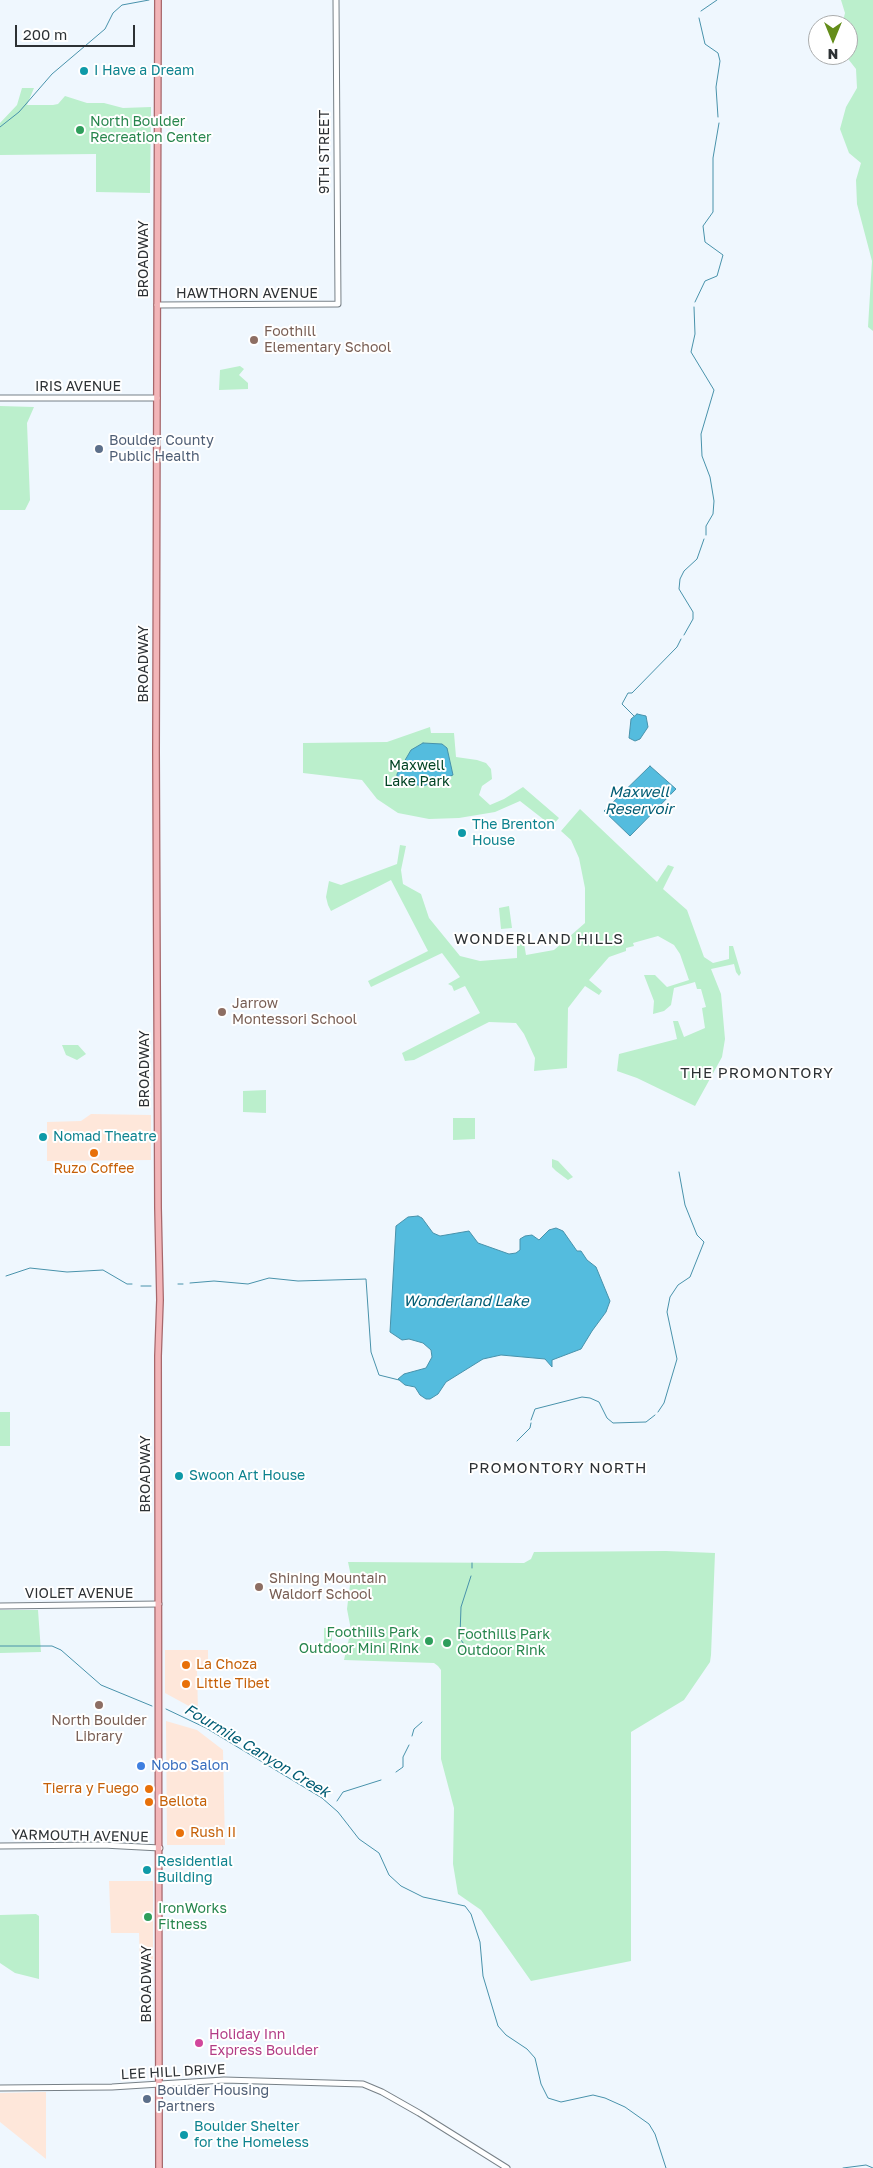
<!DOCTYPE html>
<html>
<head>
<meta charset="utf-8">
<style>
  body { margin:0 }
  #map { position:relative; width:873px; height:2168px; overflow:hidden; background:#eff7fe; font-family:"Golos Text",sans-serif }
  canvas { display:block }
  .north { position:absolute; left:808px; top:15px; width:50px; height:50px; box-sizing:border-box; background:#fff; border:1px solid #abadae; border-radius:50%; rotate:180deg; font-size:14px; font-weight:700; line-height:20px; text-align:center; color:#2d3134 }
  .north::after { content:''; display:block; margin:auto; width:18px; height:22px; background:#648d1a; clip-path:polygon(50% 0,100% 100%,50% 72%,0 100%) }
  .scale { position:absolute; left:15px; top:25px; width:120px; height:22px; box-sizing:border-box; border:2px solid #2d3134; border-top:0; padding-left:6px; font-size:15px; line-height:18px; white-space:nowrap; color:#2d3134; -webkit-text-stroke:4px #fff; paint-order:stroke }
</style>
</head>
<body>
<div id="map">
<canvas width="873" height="2168"></canvas>
<div class="north">N</div>
<div class="scale">200 m</div>
</div>
<script>
const ctx = document.querySelector('canvas').getContext('2d');
ctx.lineJoin = 'round';
function fill(path, color) { ctx.fillStyle = color; ctx.fill(path, 'evenodd'); }
const poly = rows => new Path2D(rows.map(r => 'M' + r).join(''));
function strokePath(path, color, width, dash) { ctx.strokeStyle = color; ctx.lineWidth = width; ctx.lineCap = dash ? 'butt' : 'round'; ctx.setLineDash(dash || []); ctx.stroke(path); }
function label(font, color, halo, rows, align = 'center') {
  ctx.font = font + ' "Golos Text",sans-serif'; ctx.lineWidth = 4; ctx.setLineDash([]); ctx.textBaseline = 'middle'; ctx.strokeStyle = halo; ctx.fillStyle = color; for (const [text, x, y, turn = 0] of rows) {
    ctx.save(); ctx.translate(x, y); ctx.rotate((+turn || 0) * Math.PI / 180); ctx.textAlign = isNaN(turn) ? turn : align; if (halo) ctx.strokeText(text, 0, 0); ctx.fillText(text, 0, 0); ctx.restore();
  }
}
const commercial = poly([
  [91,1114,151,1115,151,1160,47,1161,47,1122,81,1121],
  [165,1650,208,1650,208,1669,197,1670,198,1711,165,1693],
  [166,1721,197,1730,223,1750,225,1845,167,1845],
  [109,1881,153,1881,153,1965,140,1965,139,1933,111,1933],
  [46,2092,46,2159,0,2122,0,2093]
]);
const green = poly([
  [841,0,873,0,873,331,868,327,872,261,857,204,856,180,861,163,849,153,840,129,846,107,857,88,856,69,845,55,848,55,848,25,842,25,845,13],
  [22,88,34,88,27,105,53,105,58,104,65,96,87,103,104,103,123,108,151,107,150,193,96,192,96,154,0,155,0,123,17,105],
  [240,366,244,369,239,375,248,383,248,389,219,390,220,370],
  [0,406,34,407,27,423,30,500,25,510,0,510],
  [430,727,431,733,454,733,456,757,477,760,486,763,491,769,492,779,482,786,479,795,490,805,504,799,523,787,559,818,552,826,520,801,495,812,459,818,429,819,398,813,377,799,362,780,303,773,303,743,387,742],
  [580,809,657,882,668,865,674,867,663,889,687,910,704,957,713,963,729,959,729,946,733,946,741,973,739,976,736,972,734,964,711,969,721,994,725,1039,722,1057,695,1106,637,1078,617,1071,619,1054,677,1039,673,1021,678,1021,684,1037,705,1028,702,1008,706,1007,701,989,697,989,695,982,674,988,671,1005,664,1011,653,1014,654,1001,644,975,655,975,667,987,689,980,680,954,674,945,658,936,633,943,634,946,626,948,626,951,609,957,589,980,602,991,599,995,585,986,568,1008,567,1068,534,1071,535,1058,524,1034,516,1023,489,1022,414,1060,405,1061,402,1053,480,1013,465,986,454,991,452,986,448,984,460,977,442,953,371,987,368,981,428,951,391,880,331,911,328,905,326,897,329,881,341,885,397,864,400,845,406,846,401,870,403,884,421,894,429,918,460,956,480,961,517,958,517,933,522,932,526,955,554,950,585,923,585,888,579,858,571,840,561,831],
  [509,906,512,928,501,929,499,908],
  [62,1045,78,1045,86,1054,77,1060,66,1055],
  [266,1090,266,1113,243,1112,243,1091],
  [453,1118,475,1118,475,1139,453,1140],
  [552,1159,558,1161,573,1177,568,1180,556,1171,552,1167],
  [0,1412,10,1412,10,1446,0,1446],
  [666,1551,715,1553,711,1655,710,1662,684,1700,631,1732,631,1961,531,1981,481,1910,458,1894,453,1864,454,1808,441,1759,441,1670,438,1666,434,1663,344,1660,351,1630,347,1609,351,1576,348,1562,524,1563,531,1559,534,1552],
  [0,1610,38,1610,41,1652,0,1653],
  [324,1628,332,1628,332,1644,324,1644],
  [36,1914,39,1916,39,1979,15,1973,0,1963,0,1915]
]);
const water = poly([
  [637,714,646,716,648,727,640,739,635,741,629,738,631,719,637,714],
  [423,743,442,744,447,748,453,775,423,786,397,781,397,774,411,750,423,743],
  [650,766,676,789,630,836,604,811,650,766],
  [418,1216,422,1218,433,1233,440,1236,469,1231,478,1243,509,1254,516,1253,520,1250,520,1239,525,1236,532,1235,539,1240,549,1230,556,1228,563,1231,577,1251,581,1251,587,1260,596,1267,610,1301,606,1312,592,1331,581,1349,552,1360,552,1367,545,1359,501,1355,483,1359,446,1382,438,1394,430,1399,426,1399,420,1395,415,1387,405,1385,398,1379,404,1374,426,1368,432,1357,431,1350,423,1343,409,1339,402,1340,390,1332,396,1226,408,1217,418,1216]
]);
const stream = poly([
  [701,11,717,0],
  [699,18,705,44,718,53,720,61,716,87,718,117],
  [0,127,19,112,52,74,105,29,113,13,122,5,149,0],
  [695,302,705,281,717,276,723,255,705,242,703,226,713,212,713,158,719,123],
  [694,307,695,334,691,352,714,390,701,434,702,456,710,477,714,501,713,514,706,526,706,535],
  [684,635,693,619,693,612,679,589,680,579,684,571,697,559,704,539],
  [634,716,622,704,628,693,632,693,677,647,681,639],
  [6,1276,30,1268,67,1272,103,1270,127,1284,132,1284],
  [190,1283,214,1281,248,1284,269,1278,298,1281,366,1279,371,1352,379,1375,399,1380],
  [178,1284,183,1284],
  [141,1286,151,1286],
  [658,1412,664,1403,677,1359,667,1312,670,1297,678,1285,690,1277,704,1242,697,1235,685,1205,679,1172],
  [531,1420,535,1409,582,1397,590,1398,599,1402,607,1418,613,1423,646,1422,655,1415],
  [517,1441,530,1428,531,1423],
  [472,1568,472,1563],
  [460,1635,461,1607,471,1576],
  [461,1640,471,1654],
  [0,1646,52,1646,61,1650,101,1685,152,1706],
  [166,1709,206,1728,322,1798,338,1812,359,1839,379,1853,389,1875,401,1886,423,1897,465,1906,471,1914,480,1942,483,1976,498,2026,506,2035,527,2049,535,2058,541,2084,548,2098,561,2102,593,2095,605,2098,625,2107,649,2124,655,2134,666,2168],
  [412,1736,414,1729,422,1722],
  [396,1772,403,1767,403,1757,409,1745],
  [337,1801,343,1792,381,1780],
  [843,2168,866,2165,873,2168]
]);
const secondary = poly([
  [157,305,338,304,336,0],
  [0,398,157,398],
  [0,1606,159,1604],
  [0,1846,103,1845,160,1848],
  [0,2088,112,2087,224,2080,363,2084,382,2092,419,2113,507,2168]
]);
const primary = poly([
  [158,0,156,751,158,1208,160,1300,158,1356,159,2168]
]);
const markers = [
  [84,71,5,"#0f9aa8"],
  [80,130,5,"#2e9e5b"],
  [254,340,5,"#8d6e63"],
  [99,449,5,"#5c6f8a"],
  [462,833,5,"#0f9aa8"],
  [222,1012,5,"#8d6e63"],
  [43,1137,5,"#0f9aa8"],
  [94,1153,5,"#e8710a"],
  [179,1476,5,"#0f9aa8"],
  [259,1587,5,"#8d6e63"],
  [429,1641,5,"#2e9e5b"],
  [447,1643,5,"#2e9e5b"],
  [186,1665,5,"#e8710a"],
  [186,1684,5,"#e8710a"],
  [99,1705,5,"#8d6e63"],
  [141,1766,5,"#3f7fe0"],
  [149,1789,5,"#e8710a"],
  [149,1802,5,"#e8710a"],
  [180,1833,5,"#e8710a"],
  [147,1870,5,"#0f9aa8"],
  [148,1917,5,"#2e9e5b"],
  [199,2043,5,"#d1479c"],
  [147,2099,5,"#5c6f8a"],
  [184,2135,5,"#0f9aa8"]
];
const cultureNames = [
  ["I Have a Dream",94,71],
  ["The Brenton",472,825],
  ["House",472,841],
  ["Nomad Theatre",53,1137],
  ["Swoon Art House",189,1476],
  ["Residential",157,1862],
  ["Building",157,1878],
  ["Boulder Shelter",194,2127],
  ["for the Homeless",194,2143]
];
const leisureNames = [
  ["North Boulder",90,122],
  ["Recreation Center",90,138],
  ["Foothiils Park",419,1633,"right"],
  ["Outdoor Mini Rink",419,1649,"right"],
  ["Foothills Park",457,1635],
  ["Outdoor Rink",457,1651],
  ["IronWorks",158,1909],
  ["Fitness",158,1925]
];
const streetNames = [
  ["9TH STREET",325,152,-90],
  ["BROADWAY",144,259,-90],
  ["HAWTHORN AVENUE",247,294],
  ["IRIS AVENUE",78,387],
  ["BROADWAY",144,664,-90],
  ["BROADWAY",145,1069,-90],
  ["BROADWAY",146,1474,-90],
  ["VIOLET AVENUE",79,1594],
  ["YARMOUTH AVENUE",80,1836,1],
  ["BROADWAY",147,1984,-90],
  ["LEE HILL DRIVE",173,2072,-3]
];
const educationNames = [
  ["Foothill",264,332],
  ["Elementary School",264,348],
  ["Jarrow",232,1004],
  ["Montessori School",232,1020],
  ["Shining Mountain",269,1579],
  ["Waldorf School",269,1595],
  ["North Boulder",99,1721,"center"],
  ["Library",99,1737,"center"]
];
const serviceNames = [
  ["Boulder County",109,441],
  ["Public Health",109,457],
  ["Boulder Housing",157,2091],
  ["Partners",157,2107]
];
const parkNames = [
  ["Maxwell",417,766],
  ["Lake Park",417,782]
];
const foodNames = [
  ["Ruzo Coffee",94,1169,"center"],
  ["La Choza",196,1665],
  ["Little Tibet",196,1684],
  ["Tierra y Fuego",139,1789,"right"],
  ["Bellota",159,1802],
  ["Rush II",190,1833]
];
const shopNames = [
  ["Nobo Salon",151,1766]
];
const hotelNames = [
  ["Holiday Inn",209,2035],
  ["Express Boulder",209,2051]
];
const waterNames = [
  ["Maxwell",639,792],
  ["Reservoir",639,809],
  ["Wonderland Lake",466,1301],
  ["Fourmile Canyon Creek",257,1751,31]
];
const neighbourhoodNames = [
  ["WONDERLAND HILLS",539,939],
  ["THE PROMONTORY",757,1073],
  ["PROMONTORY NORTH",558,1468]
];
fill(commercial, '#fee7da');
fill(green, '#bbefcc');
fill(water, '#54bcde');
strokePath(water, '#4892ab', 1);
strokePath(stream, '#4892ab', 1);
strokePath(secondary, '#778087', 7);
strokePath(primary, '#a7676b', 8);
strokePath(secondary, '#fff', 5);
strokePath(primary, '#f2b5b8', 5.5);
for (const [x, y, r, color] of markers) { const dot = new Path2D(); dot.arc(x, y, r, 0, 2 * Math.PI); ctx.fillStyle = color; ctx.fill(dot); strokePath(dot, '#fff', 2); }
label('14px', '#0d838f', '#fff', cultureNames, 'left');
label('14px', '#27864d', '#fff', leisureNames, 'left');
label('14px', '#2d3134', '#fff', streetNames);
label('14px', '#785e54', '#fff', educationNames, 'left');
label('14px', '#4e5e75', '#fff', serviceNames, 'left');
label('14px', '#004324', '#fff', parkNames);
label('14px', '#c56008', '#fff', foodNames, 'left');
label('14px', '#366cbe', '#fff', shopNames, 'left');
label('14px', '#b23c85', '#fff', hotelNames, 'left');
label('italic 15px', '#005c74', '#fff', waterNames);
ctx.letterSpacing = '1px';
label('15px', '#2d3134', '#fff', neighbourhoodNames);
ctx.letterSpacing = '0px';
</script>
</body>
</html>
